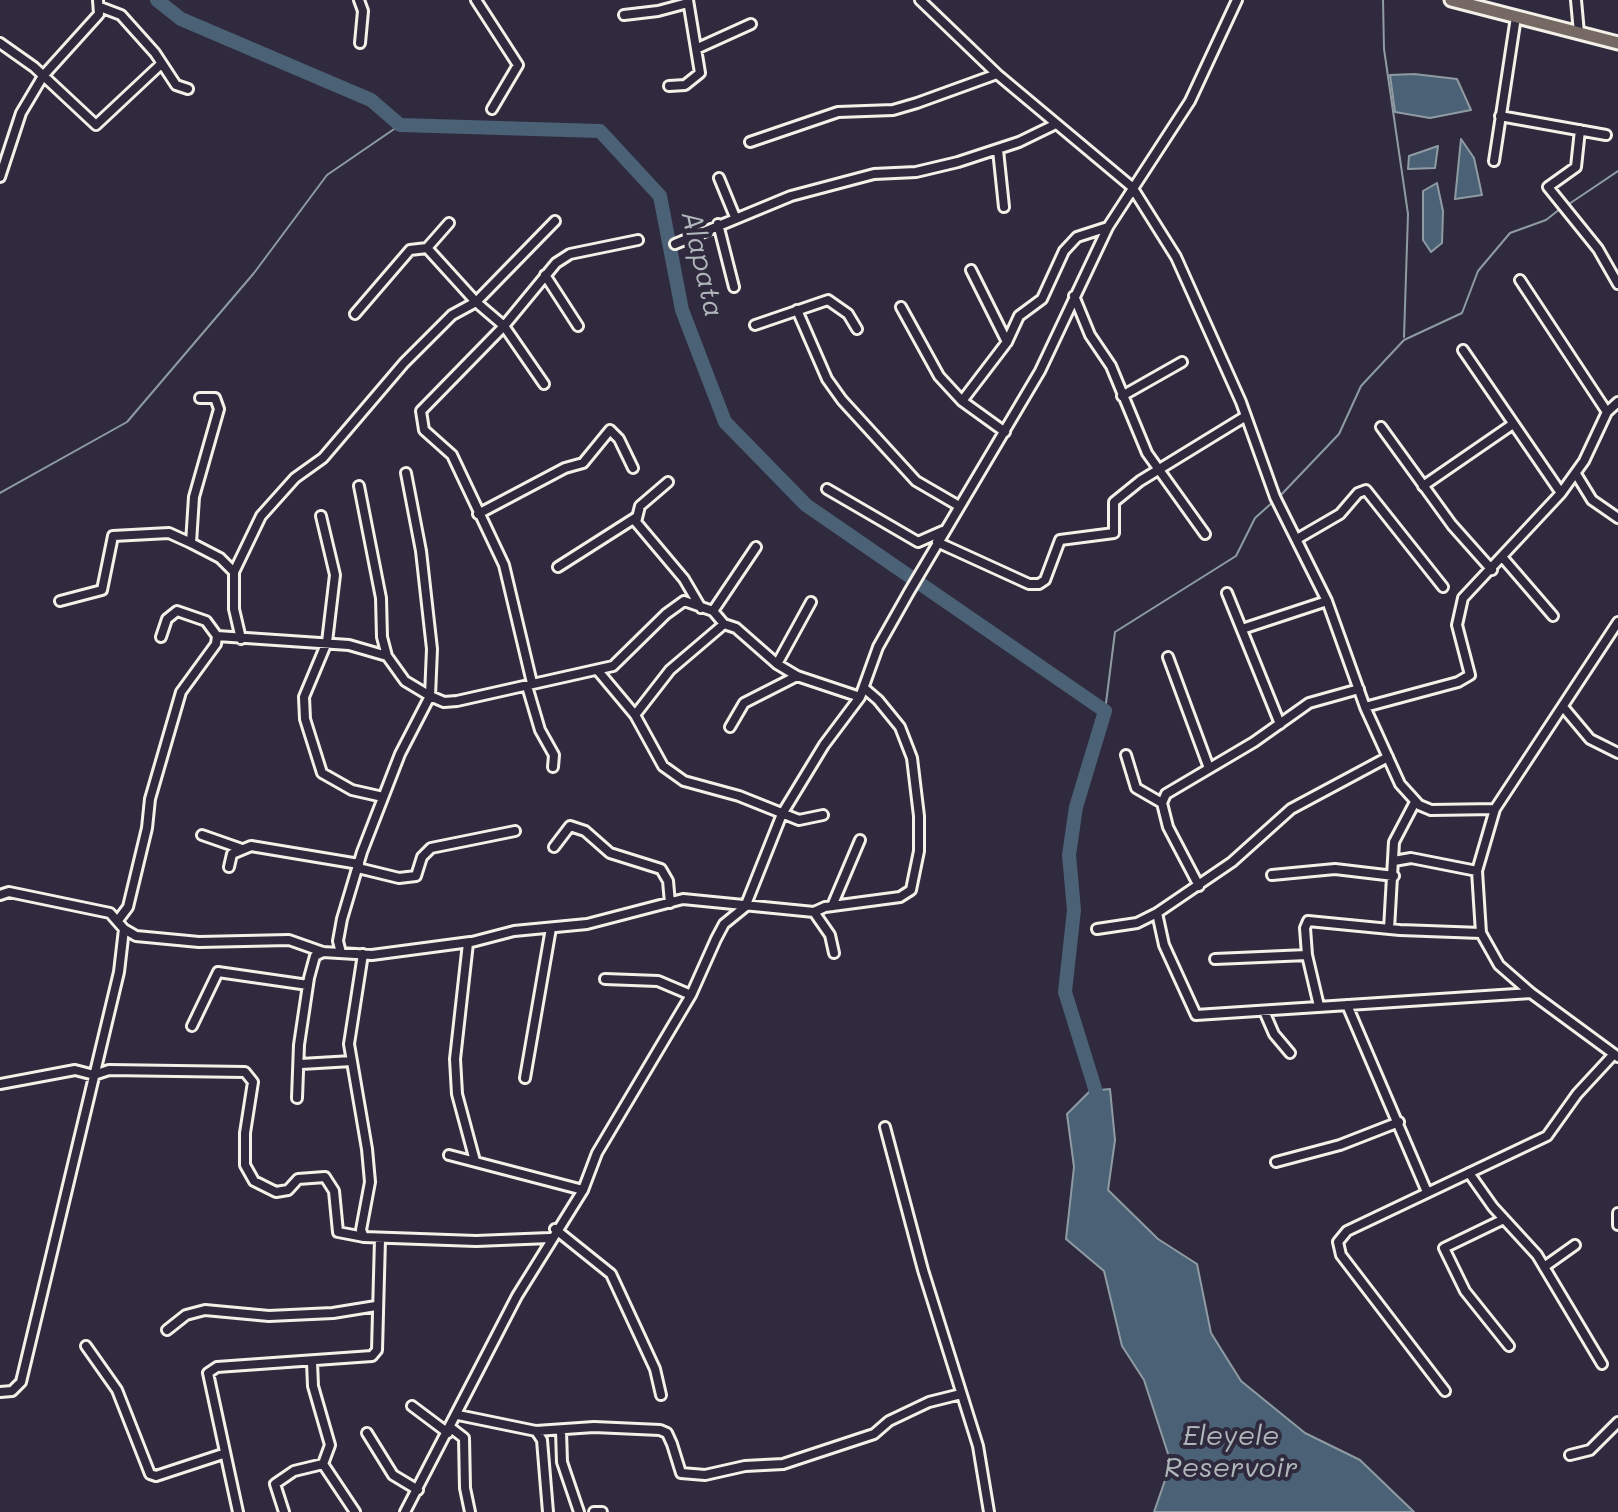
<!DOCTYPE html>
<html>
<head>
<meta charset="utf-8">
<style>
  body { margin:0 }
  canvas { display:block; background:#2f2a3d }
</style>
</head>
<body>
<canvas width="1618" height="1512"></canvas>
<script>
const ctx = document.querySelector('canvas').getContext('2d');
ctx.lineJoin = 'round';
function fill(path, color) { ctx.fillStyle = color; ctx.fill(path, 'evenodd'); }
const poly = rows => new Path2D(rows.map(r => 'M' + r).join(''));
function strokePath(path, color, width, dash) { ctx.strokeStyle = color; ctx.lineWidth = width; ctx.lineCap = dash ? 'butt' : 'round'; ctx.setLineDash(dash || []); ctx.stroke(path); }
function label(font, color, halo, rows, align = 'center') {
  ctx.font = font + ' Mali,sans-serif'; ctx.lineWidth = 8; ctx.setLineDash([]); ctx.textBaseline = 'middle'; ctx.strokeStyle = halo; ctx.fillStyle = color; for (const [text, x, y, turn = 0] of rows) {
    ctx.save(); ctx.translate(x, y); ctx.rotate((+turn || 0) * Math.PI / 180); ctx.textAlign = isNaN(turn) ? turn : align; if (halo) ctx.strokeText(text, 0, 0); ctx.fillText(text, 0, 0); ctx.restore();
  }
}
const water = poly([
  [1414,74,1457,79,1471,110,1430,118,1395,112,1390,75,1414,74],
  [1461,139,1474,158,1482,195,1455,199,1461,139],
  [1438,146,1435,168,1408,169,1409,156,1438,146],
  [1437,183,1443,211,1442,243,1431,252,1423,240,1423,191,1437,183],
  [1110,1089,1115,1140,1108,1190,1158,1239,1197,1264,1211,1333,1241,1381,1305,1433,1360,1460,1414,1512,1154,1512,1171,1463,1144,1380,1122,1346,1104,1271,1066,1239,1074,1167,1067,1114,1090,1091,1110,1089]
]);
const stream = poly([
  [1383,0,1384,49,1408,214,1404,337],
  [1566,206,1618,171],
  [0,493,127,422,254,273,327,175,400,125],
  [1279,497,1339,434,1361,386,1404,340,1462,313,1478,271,1510,233,1546,220,1560,209],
  [1105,711,1115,632,1236,556,1255,518,1274,501]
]);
const river = poly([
  [157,0,181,19,371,100,400,125,600,131,660,196,682,310,725,422,806,505,1105,711,1076,807,1069,855,1074,910,1065,992,1097,1095,1097,1109]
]);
const minor = poly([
  [359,0,363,11,360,43],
  [476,0,518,65,492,109],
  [920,0,997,74,1132,187,1176,257,1241,402,1275,497,1327,601,1365,707,1400,784,1419,805,1431,810,1495,809],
  [1576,0,1579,33],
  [100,7,121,15,155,53,176,85,188,89],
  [624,15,658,11,688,3],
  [0,43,34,67,96,125,160,65],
  [698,48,751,24],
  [669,86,685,85,700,73,688,0],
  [1500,116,1606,135],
  [1580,130,1576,167,1548,187,1598,249,1618,284],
  [750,142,838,112,893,110,917,103,997,74],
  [998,150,1004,207],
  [1494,161,1516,17],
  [0,177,21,113,43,76,99,14,98,0],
  [719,178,735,217],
  [718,224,734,287],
  [675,244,791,196,874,174,916,172,958,162,1019,142,1056,124],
  [427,248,476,302,555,221],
  [971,270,1007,342],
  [545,275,578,326],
  [1520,280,1607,412],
  [1074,296,1090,335,1111,366,1147,453,1205,534],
  [901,307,939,376,962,401,1005,432],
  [797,310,827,379,842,400,916,481,959,506],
  [355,314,410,250,427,248,449,223],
  [755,325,828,300,848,314,857,329],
  [1463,350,1561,493],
  [1122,396,1182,362],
  [200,398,215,398,219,409,194,497,191,543,220,558,234,572],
  [962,401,1007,342,1019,316,1042,299,1064,251,1077,237,1108,227],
  [1381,427,1452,525,1492,570],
  [1576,474,1592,500,1618,518],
  [668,482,640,506,636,522,684,579,701,608],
  [359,486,381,598,382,637,387,656],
  [1423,486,1513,424],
  [827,489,918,542,943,531],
  [478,514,565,468,583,463,610,430,619,439,633,468],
  [321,516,335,575,327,642,304,697,305,719,322,773,352,790,383,797],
  [1297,539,1340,514,1358,493,1366,490,1443,587],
  [937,542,1029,584,1039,584,1045,580,1060,540,1114,533,1114,502,1140,481,1246,416],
  [1503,558,1553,616],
  [558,567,635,518],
  [1227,593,1280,724],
  [60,601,102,590,113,536,169,533,191,543],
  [713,611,756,547],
  [1618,622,1495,809,1477,871,1481,933,1499,965,1531,993,1618,1057],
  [1242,629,1327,601],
  [161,637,167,619,177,611,206,621,217,636],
  [241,639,234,609,234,572,261,516,295,478,323,458,404,363,452,315,476,302,504,326,544,384],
  [1168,657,1209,768],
  [777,664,811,602],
  [599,672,635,715,663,766,684,781,739,796,799,820,823,815],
  [532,683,504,565,452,455,424,430,421,411,504,326,556,263,570,254,638,240],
  [527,686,540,730,554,755,553,767],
  [1365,707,1458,682,1470,675,1457,625,1463,598,1561,493,1584,461,1607,412,1618,402],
  [1564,708,1590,739,1618,753],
  [635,715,670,670,724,624],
  [730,727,744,703,797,676],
  [1126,755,1136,788,1162,803],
  [1388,757,1291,809,1232,862,1157,913,1164,945,1196,1015,1531,993],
  [202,835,242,849],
  [554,847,570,826,585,831,610,853,661,869,668,881,670,903],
  [1394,861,1411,858,1477,871],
  [229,867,232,854,251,846,359,864],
  [358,868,399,878,416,876,422,857,431,848,515,831],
  [1272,875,1335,869,1394,876],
  [1199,886,1168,827,1162,803,1166,794,1254,742,1309,703,1359,689],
  [0,895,9,892,110,913,124,929,119,972,21,1382,12,1391,0,1392],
  [832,906,860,840],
  [814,912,830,935,834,953],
  [119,919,128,907,147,828,150,799,181,692,216,644,217,636,349,645,387,656,405,681,430,696,444,702,457,701,613,666,666,614,684,601,713,611,724,624,736,628,777,664,797,676,860,697,864,688,878,700,900,727,912,758,919,816,919,851,911,890,900,897,825,907,814,912,683,899,587,924,514,931,468,943,455,1059,457,1094,475,1161],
  [124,929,136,936,199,942,289,940,323,952,372,955,470,942],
  [1097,929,1137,923,1157,913],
  [1389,929,1394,842,1415,802],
  [341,953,338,941,342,919,362,852,400,754,430,696,432,649,421,551,406,473],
  [363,954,349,1044,367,1149,370,1182,361,1230,364,1237,476,1241,550,1238],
  [1215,959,1307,955],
  [605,979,658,981,691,995],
  [1347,1005,1427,1192],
  [1319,1006,1307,955,1305,928,1308,921,1400,930,1481,933],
  [1264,1011,1274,1034,1290,1053],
  [192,1026,218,972,308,985],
  [301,1064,352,1061],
  [525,1078,551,928],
  [0,1084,75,1070,94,1075,109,1070,245,1072,253,1082,245,1133,245,1165,254,1181,276,1192,288,1190,298,1179,325,1177,334,1191,338,1232,364,1237],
  [297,1098,299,1045,309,978,315,956,323,952],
  [885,1127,923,1270,978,1446,989,1512],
  [449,1155,583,1190],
  [1276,1162,1340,1145,1399,1122],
  [1469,1173,1493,1207,1537,1255,1602,1364],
  [1618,1213,1618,1225],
  [1504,1219,1444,1248,1465,1291,1509,1346],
  [555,1229,611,1274,655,1369,661,1395],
  [1544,1267,1575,1245],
  [167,1330,186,1315,205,1310,269,1316,333,1313,376,1306],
  [86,1346,117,1390,150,1474,156,1476,223,1454],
  [312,1362,313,1386,330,1445,323,1464,355,1512],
  [1445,1391,1341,1255,1338,1242,1347,1231,1547,1136,1577,1094,1614,1054],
  [412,1406,448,1433],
  [458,1415,536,1431,594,1427,660,1430,667,1433,672,1444,681,1473,705,1475,745,1466,783,1464,874,1434,889,1421,929,1402,961,1394],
  [451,1428,464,1438,465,1488,470,1512],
  [536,1431,542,1440,548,1512],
  [561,1431,562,1462,579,1512],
  [367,1433,393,1475,418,1490],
  [1570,1455,1590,1450,1618,1422],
  [238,1512,208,1373,217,1367,372,1356,377,1350,380,1239],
  [284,1512,275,1484,294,1471,323,1464],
  [405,1512,517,1296,583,1190,597,1153,691,995,716,939,724,924,745,907,782,814,824,745,860,697,878,647,909,592,1040,371,1108,227,1190,101,1237,0],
  [594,1512,602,1512]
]);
const major = poly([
  [1451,0,1618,43]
]);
const waterNames = [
  ["Alapata",702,264,77],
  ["Eleyele",1231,1436],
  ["Reservoir",1231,1468]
];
fill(water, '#4b6175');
strokePath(water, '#8f9ba3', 2);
strokePath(stream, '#8f9ba3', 2);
strokePath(river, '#4b6175', 14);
strokePath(minor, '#f4f1e8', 14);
strokePath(major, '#f4f1e8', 17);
strokePath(minor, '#2f2a3d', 8);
strokePath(major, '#766964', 11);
label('italic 28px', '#b0b7ba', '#2f2a3d', waterNames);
</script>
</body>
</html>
